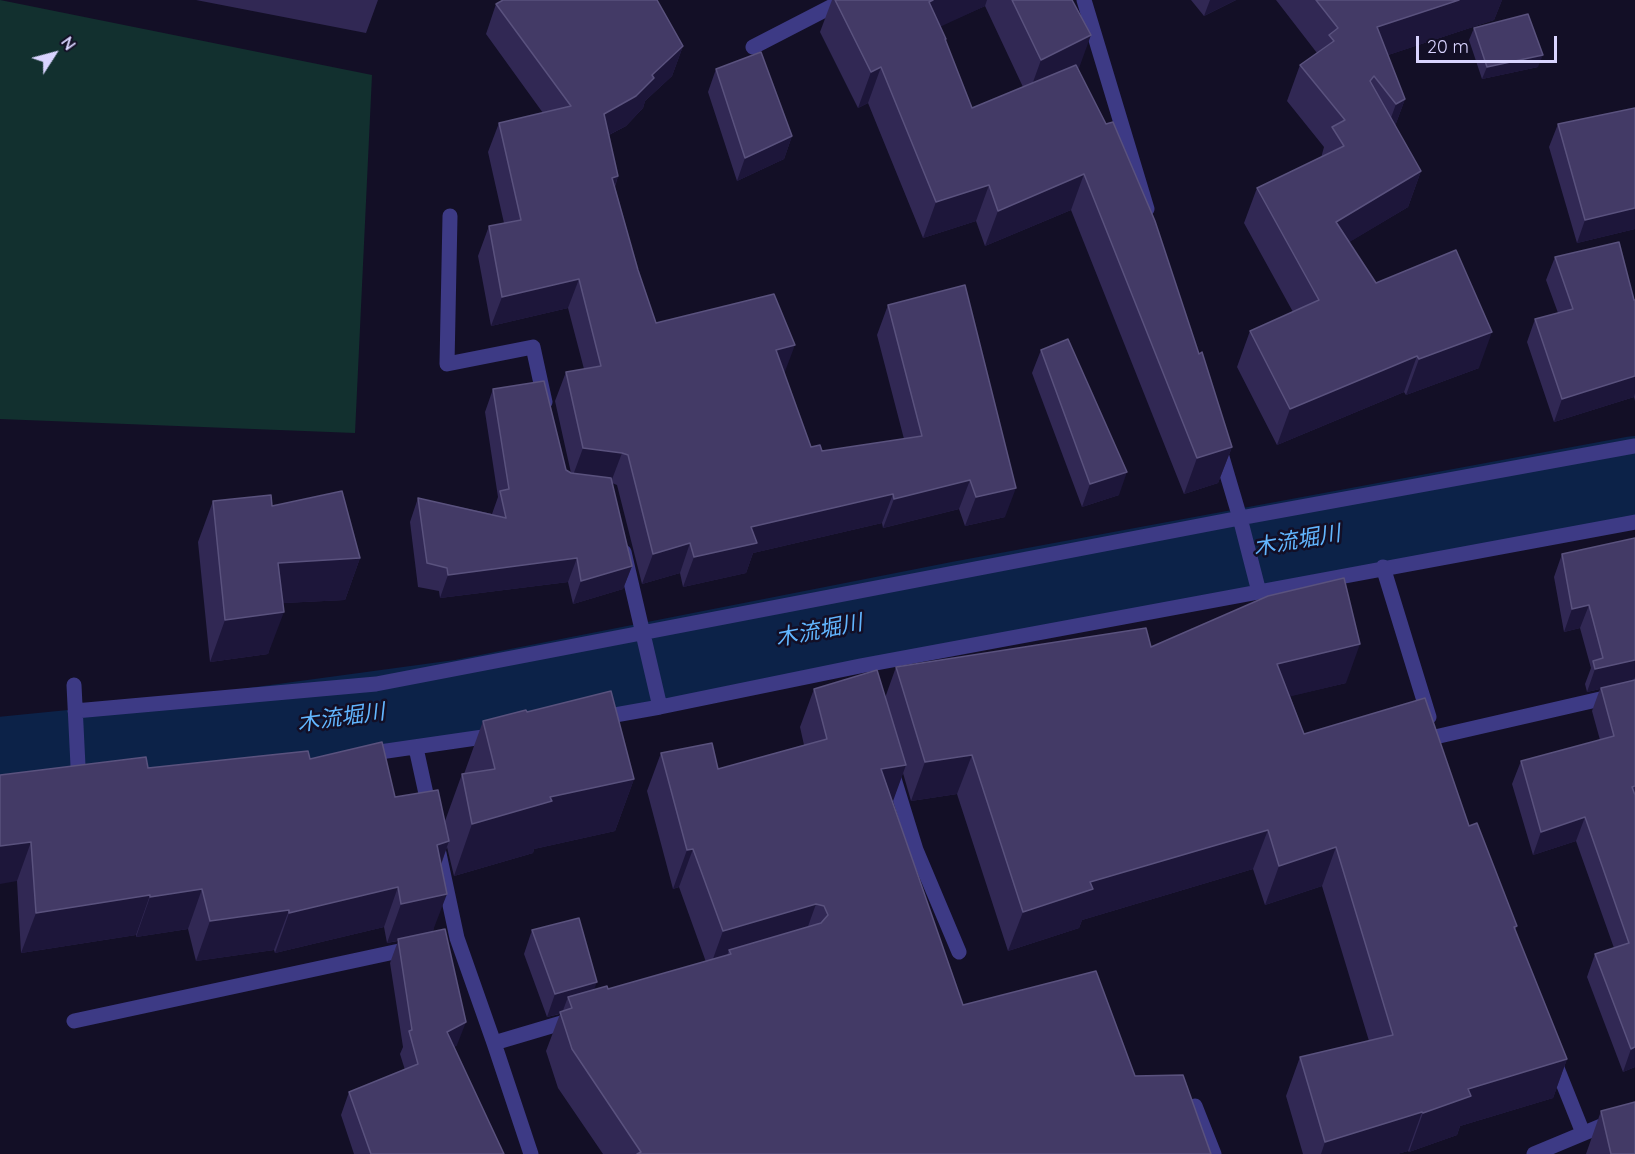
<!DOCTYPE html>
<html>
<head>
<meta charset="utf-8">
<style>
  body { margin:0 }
  #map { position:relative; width:1635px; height:1154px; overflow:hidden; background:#130f26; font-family:Quicksand,sans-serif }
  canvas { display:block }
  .north { position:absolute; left:24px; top:24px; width:60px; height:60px; -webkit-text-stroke:4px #130f26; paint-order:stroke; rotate:54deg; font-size:16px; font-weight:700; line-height:24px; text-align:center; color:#d9d4ff }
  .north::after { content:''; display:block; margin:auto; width:21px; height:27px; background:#d9d4ff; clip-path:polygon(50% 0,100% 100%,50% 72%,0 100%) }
  .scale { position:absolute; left:1416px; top:36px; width:141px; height:27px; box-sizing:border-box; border:3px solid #d9d4ff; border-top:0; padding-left:8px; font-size:18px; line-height:21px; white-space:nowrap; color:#d9d4ff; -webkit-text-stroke:4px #130f26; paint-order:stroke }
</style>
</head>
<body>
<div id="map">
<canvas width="1635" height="1154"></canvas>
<div class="north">N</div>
<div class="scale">20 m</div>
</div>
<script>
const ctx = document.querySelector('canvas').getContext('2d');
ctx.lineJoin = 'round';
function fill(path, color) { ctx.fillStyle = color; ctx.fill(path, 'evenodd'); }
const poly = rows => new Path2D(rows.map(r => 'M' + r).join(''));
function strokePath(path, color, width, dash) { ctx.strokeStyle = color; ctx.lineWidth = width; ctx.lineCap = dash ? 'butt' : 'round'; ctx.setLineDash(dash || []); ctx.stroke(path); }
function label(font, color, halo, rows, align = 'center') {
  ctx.font = font + ' Quicksand,"Noto Sans JP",sans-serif'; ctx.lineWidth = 5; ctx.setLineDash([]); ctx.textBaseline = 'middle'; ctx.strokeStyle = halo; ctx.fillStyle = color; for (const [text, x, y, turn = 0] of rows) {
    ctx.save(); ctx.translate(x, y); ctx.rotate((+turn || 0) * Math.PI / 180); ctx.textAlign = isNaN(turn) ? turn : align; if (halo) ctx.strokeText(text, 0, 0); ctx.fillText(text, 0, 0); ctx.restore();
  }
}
const green = poly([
  [0,0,372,75,355,433,0,419]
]);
const river = poly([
  [0,759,140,745,464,701,961,603,1635,478]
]);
const minor = poly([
  [1084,0,1147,209],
  [753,47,844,0],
  [450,216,447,364,533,347,545,402],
  [1219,447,1240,518,1259,592],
  [624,552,660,707],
  [1383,567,1429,717],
  [74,685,79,786],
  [75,711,376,684,1240,518,1635,446],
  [598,718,660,707,860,666,1635,522],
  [1435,737,1635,691],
  [416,748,430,812],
  [366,754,497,735],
  [891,769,916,850,959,952],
  [437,844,457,938,494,1043,531,1154],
  [74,1021,413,948],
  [494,1043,575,1019],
  [1553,1058,1583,1133],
  [1195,1106,1214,1154],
  [1534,1154,1635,1112]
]);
const wall = poly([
  [196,0,378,0,366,33],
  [832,0,1072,0,1078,70,1199,354,1232,447,1218,483,1184,494,1071,210,985,246,976,221,923,238,868,103,858,108,820,32],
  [985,6,1023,87,972,108,940,26],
  [1191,0,1236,0,1204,16],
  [1276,0,1502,0,1494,20,1388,55,1405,99,1395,126,1421,171,1408,207,1349,242,1376,283,1479,368,1406,395,1404,392,1277,445,1237,367,1250,331,1293,312,1244,223,1257,188,1321,158,1324,147,1287,101,1300,65,1317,53],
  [496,4,683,46,672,76,645,101,643,108,626,126,609,135,618,176,615,187,638,270,656,323,784,373,811,447,822,451,904,439,877,335,888,305,1005,517,965,526,959,509,883,528,882,523,753,553,746,573,683,587,680,573,642,584,617,485,612,483,632,566,623,589,573,604,568,582,440,598,439,591,418,587,410,522,418,498,492,514,498,497,485,412,493,389,566,470,571,473,555,401,566,372,584,369,568,308,491,326,478,256,489,226,504,223,488,152,499,123,543,113,486,34],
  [1474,28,1538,67,1482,79,1469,40],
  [716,69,792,136,784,159,737,181,708,92],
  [1635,108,1635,229,1577,243,1549,147,1558,124],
  [1555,257,1635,300,1635,401,1634,397,1554,422,1527,342,1535,319,1558,313,1546,280],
  [1041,350,1119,495,1082,507,1032,373],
  [213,501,272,506,360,558,345,600,283,603,268,654,210,662,198,542],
  [1635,538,1635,1067,1623,1072,1587,977,1595,954,1614,948,1576,841,1533,855,1512,784,1521,761,1600,740,1592,711,1600,689,1587,692,1585,684,1591,668,1580,628,1564,632,1554,577,1562,554],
  [1151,647,1346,683,1290,696,1304,734,1469,826,1517,926,1515,930,1567,1059,1553,1098,1460,1126,1457,1135,1409,1152,1408,1151,1397,1154,1303,1154,1286,1096,1300,1057,1369,1041,1322,886,1265,905,1253,869,1082,920,1079,928,1008,951,957,794,911,801,903,773,892,802,963,1005,1135,1076,1211,1154,603,1154,558,1088,546,1051,560,1014,547,1017,524,954,532,930,594,989,608,989,706,962,679,887,673,889,647,791,661,753,718,769,804,745,800,727,814,689,885,698,896,667],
  [527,712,634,779,615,831,534,849,533,853,454,876,447,847,441,865,433,932,457,1045,454,1047,504,1154,354,1154,341,1115,349,1092,405,1070,400,1054,403,1047,390,963,398,941,387,943,384,927,275,953,274,950,196,961,188,929,136,937,136,935,21,953,17,881,0,775,310,759,395,797,445,821,462,774,464,774,483,721],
  [1601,1111,1635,1154,1586,1154]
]);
const shadedWall = poly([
  [933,0,987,0,985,6,916,38,929,2],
  [1210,0,1236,0,1204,16],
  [1459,0,1502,0,1494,20,1364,63,1377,27],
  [1091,35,1078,71,1028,96,1041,60],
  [683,46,672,76,645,101,643,108,626,126,593,143,604,114,652,75],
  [1543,55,1538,67,1482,79,1487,67],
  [881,67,868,103,858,108,871,72],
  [1405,99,1392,134,1383,140,1396,104],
  [792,136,784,159,737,181,745,158],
  [1421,171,1408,207,1323,258,1336,222],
  [1084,174,1071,210,985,246,998,211],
  [618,176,608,206,612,178],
  [989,185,976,221,923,238,936,202],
  [1635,208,1635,229,1577,243,1585,220],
  [579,279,568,308,491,326,502,297],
  [1492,332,1479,368,1406,395,1419,359],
  [795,345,784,374,776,350],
  [1417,356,1404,392,1277,445,1290,409],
  [1635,376,1635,393,1634,397,1554,422,1562,399],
  [1232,447,1218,483,1184,494,1197,458],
  [583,448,622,453,611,482,572,478],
  [1127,472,1119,495,1082,507,1090,484],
  [970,480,959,509,883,528,894,499],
  [1016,488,1005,517,965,526,976,497],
  [893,494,882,523,753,553,746,573,683,587,694,557,751,527],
  [690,543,680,573,642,584,653,554],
  [360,558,345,600,263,604,278,563],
  [577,558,568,582,440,598,448,575],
  [632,566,623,589,573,604,581,581],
  [1589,605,1580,628,1564,632,1572,609],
  [284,612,268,654,210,662,225,620],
  [1360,644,1346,683,1263,703,1277,664],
  [1635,660,1635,677,1633,681,1587,692,1595,669],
  [972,755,957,794,911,801,925,762],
  [906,765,892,804,881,769],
  [634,779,615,831,534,849,533,853,454,876,472,824,550,797],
  [1585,817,1576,841,1533,855,1541,832],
  [1268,830,1253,869,1082,920,1079,928,1008,951,1023,912,1090,882],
  [449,841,435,881,437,845],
  [31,842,17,881,0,884,0,846],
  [1336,847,1322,886,1265,905,1279,866],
  [693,849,679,887,673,889,687,850],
  [398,887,384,927,275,953,289,913],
  [202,889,188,929,136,937,150,897],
  [447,894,432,933,387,943,401,904],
  [150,895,136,935,21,953,36,913],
  [816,904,802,943,731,954,729,950,724,965,709,970,723,931],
  [289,910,274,950,196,961,210,921],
  [597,982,588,1005,572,1008,568,997,562,1013,547,1017,555,994],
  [466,1022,457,1045,438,1055,447,1032],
  [1635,1047,1635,1067,1623,1072,1631,1049],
  [1567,1059,1553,1098,1460,1126,1457,1135,1409,1152,1423,1113,1468,1089],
  [1422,1112,1408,1151,1397,1154,1321,1154,1325,1142]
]);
const building = poly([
  [503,0,657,0,683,46,652,75,654,78,636,96,604,114,618,176,612,178,638,270,656,323,774,294,795,345,776,350,811,447,820,445,822,451,922,436,888,305,965,285,1016,488,976,497,970,480,894,499,893,494,751,527,757,543,694,557,690,543,653,554,628,455,622,453,583,448,566,372,601,366,579,279,502,297,489,226,521,220,499,123,571,106,496,4,503,0],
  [835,0,933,0,929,2,946,39,945,39,972,108,1076,65,1106,124,1113,122,1155,221,1199,354,1202,352,1232,447,1197,458,1084,174,998,211,989,185,936,202,881,67,871,72,835,0],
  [1012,0,1072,0,1091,35,1041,60,1012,0],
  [1316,0,1459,0,1377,27,1405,99,1396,104,1374,76,1370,81,1421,171,1336,222,1376,283,1456,250,1492,332,1419,359,1417,356,1290,409,1250,331,1319,300,1257,188,1344,146,1332,127,1345,120,1300,65,1334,41,1329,35,1338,28,1316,0],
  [1528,14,1543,55,1487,67,1474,28,1528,14],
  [761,52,792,136,745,158,716,69,761,52],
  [1635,108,1635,208,1585,220,1558,124,1635,108],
  [1619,242,1634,300,1635,300,1635,376,1562,399,1535,319,1573,309,1555,257,1619,242],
  [1068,339,1127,472,1090,484,1041,350,1068,339],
  [544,381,566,470,571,473,611,478,632,566,581,581,577,558,448,575,447,568,427,563,418,498,506,518,500,491,509,489,493,389,544,381],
  [342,491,360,558,278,563,284,612,225,620,213,501,271,495,272,506,342,491],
  [1635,538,1635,660,1595,669,1593,661,1603,658,1589,605,1572,609,1562,554,1635,538],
  [1344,578,1360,644,1277,664,1304,734,1425,698,1469,826,1477,823,1517,926,1514,927,1567,1059,1468,1089,1471,1096,1423,1113,1422,1112,1325,1142,1300,1057,1393,1035,1336,847,1279,866,1268,830,1090,882,1093,889,1023,912,972,755,925,762,896,667,1146,628,1151,647,1268,596,1344,578],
  [877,670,906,765,881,769,963,1005,1096,971,1135,1076,1183,1075,1211,1154,637,1154,641,1152,572,1049,560,1012,572,1008,568,997,607,986,608,989,731,954,729,950,821,923,828,915,824,906,816,904,723,931,693,849,687,850,661,753,712,743,718,769,827,739,814,689,877,670],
  [1635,680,1635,786,1632,787,1635,795,1635,1047,1631,1049,1595,954,1629,943,1585,817,1541,832,1521,761,1614,736,1601,688,1635,680],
  [611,691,634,779,550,797,552,801,472,824,462,774,495,769,483,721,526,710,527,712,611,691],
  [382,742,395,797,438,790,449,841,437,845,447,894,401,904,398,887,289,913,289,910,210,921,202,889,150,897,150,895,36,913,31,842,0,846,0,775,146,757,148,768,308,751,310,759,382,742],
  [579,918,597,982,555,994,532,930,579,918],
  [445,929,466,1022,447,1032,504,1154,371,1154,349,1092,418,1064,409,1031,412,1030,398,939,445,929],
  [1635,1102,1635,1154,1611,1154,1601,1111,1635,1102]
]);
const waterNames = [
  ["木流堀川",1297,541,-10],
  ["木流堀川",819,631,-11],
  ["木流堀川",341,718,-8]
];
fill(green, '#12302f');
strokePath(river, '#0c2248', 84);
strokePath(minor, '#3d3a85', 15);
fill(wall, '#312854');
fill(shadedWall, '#1d163a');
fill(building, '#433a66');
strokePath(building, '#5a527e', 1.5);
label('italic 22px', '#62b6ff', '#130f26', waterNames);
</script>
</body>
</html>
